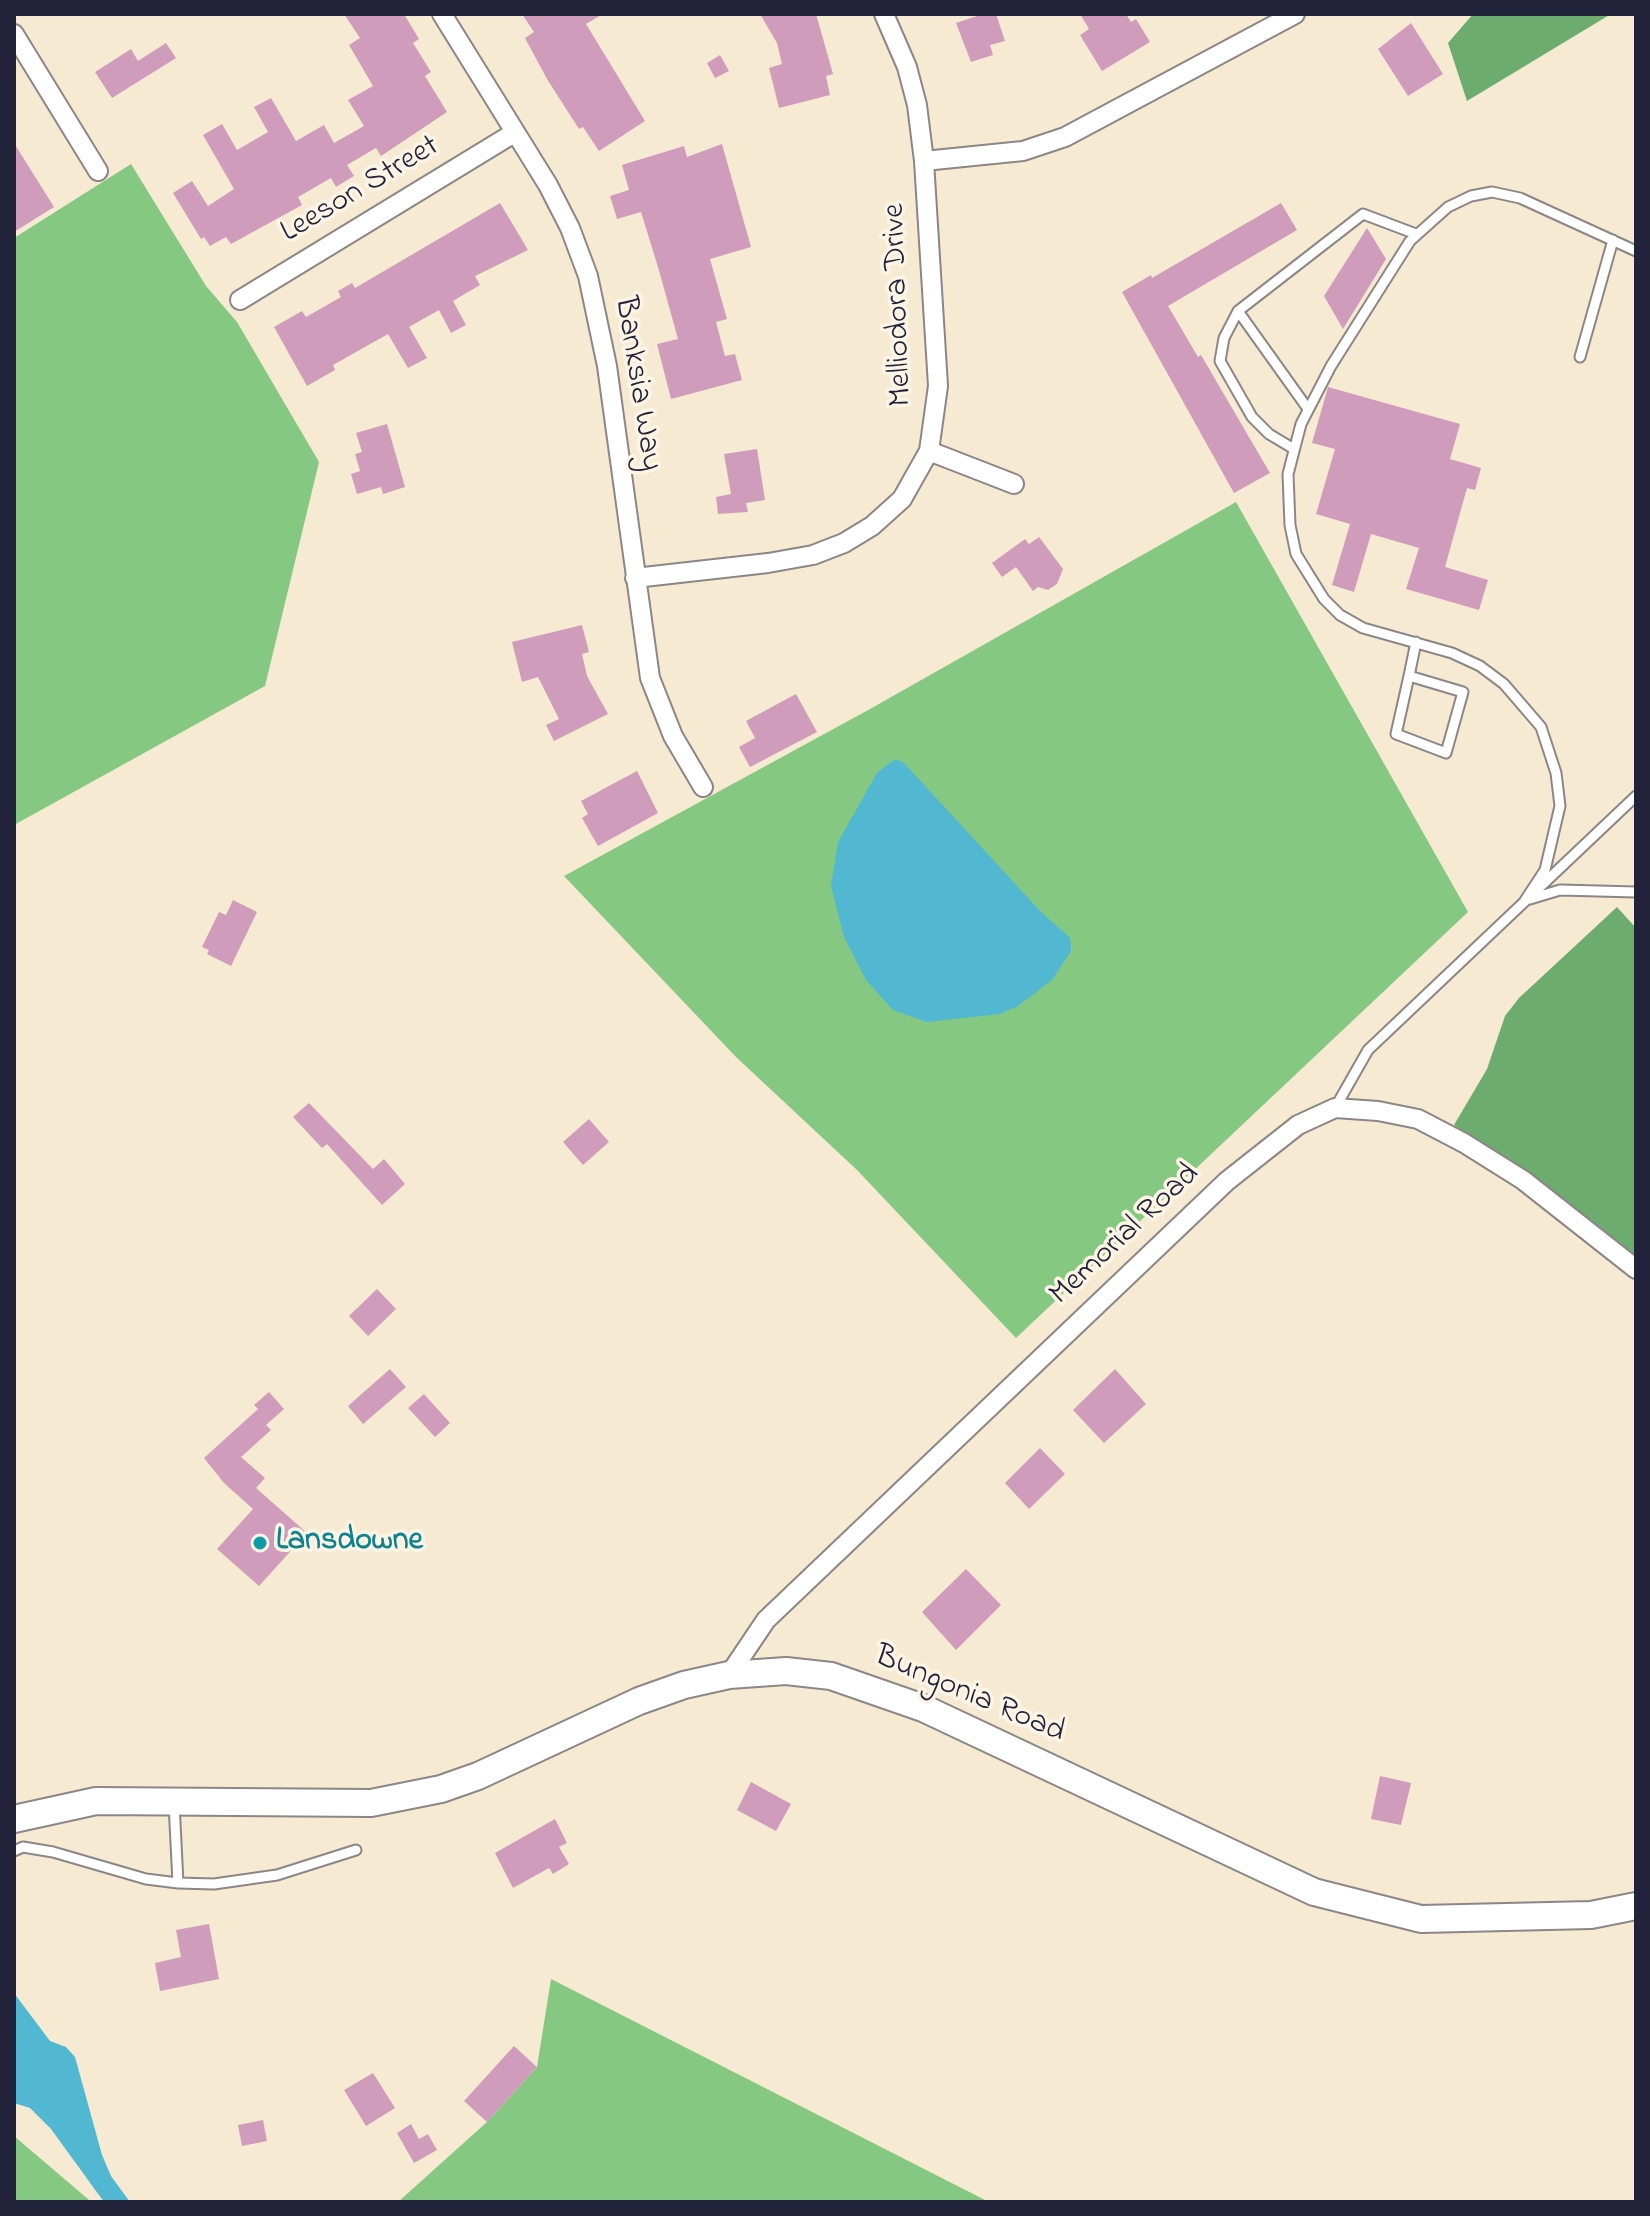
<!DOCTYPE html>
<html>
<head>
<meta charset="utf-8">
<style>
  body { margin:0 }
  #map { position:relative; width:1650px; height:2216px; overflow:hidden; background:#f6ead2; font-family:"Indie Flower",sans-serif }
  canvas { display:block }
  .frame { position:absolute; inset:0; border:16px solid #22223b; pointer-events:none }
</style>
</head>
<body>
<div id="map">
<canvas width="1650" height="2216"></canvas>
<div class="frame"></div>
</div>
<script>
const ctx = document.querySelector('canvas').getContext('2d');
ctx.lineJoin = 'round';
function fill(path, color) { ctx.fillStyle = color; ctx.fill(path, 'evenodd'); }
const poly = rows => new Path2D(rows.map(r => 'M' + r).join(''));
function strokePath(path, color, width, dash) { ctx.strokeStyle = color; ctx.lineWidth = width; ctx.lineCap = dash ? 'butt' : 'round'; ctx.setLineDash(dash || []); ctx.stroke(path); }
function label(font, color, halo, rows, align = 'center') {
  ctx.font = font + ' "Indie Flower",sans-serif'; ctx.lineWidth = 7; ctx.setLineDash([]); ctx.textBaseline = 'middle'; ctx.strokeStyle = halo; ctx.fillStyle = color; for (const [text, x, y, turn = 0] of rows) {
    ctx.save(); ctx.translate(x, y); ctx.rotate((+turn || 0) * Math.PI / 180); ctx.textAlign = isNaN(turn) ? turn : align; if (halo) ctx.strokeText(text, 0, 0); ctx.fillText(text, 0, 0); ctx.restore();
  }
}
const green = poly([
  [131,164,206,286,237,322,319,462,265,686,14,825,14,238],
  [1236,502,1468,912,1016,1338,857,1170,736,1057,564,876,870,709],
  [551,1979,989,2202,398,2202,487,2122,537,2067],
  [14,2136,88,2199,91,2202,14,2202]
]);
const forest = poly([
  [1473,14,1611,14,1467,101,1448,43],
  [1617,907,1636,928,1636,1259,1554,1193,1454,1125,1487,1069,1505,1016,1519,998]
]);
const water = poly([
  [895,759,904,763,1040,911,1070,938,1071,951,1052,980,1018,1006,1000,1014,927,1022,893,1010,866,980,844,937,831,886,838,842,877,773],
  [14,1993,50,2041,66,2047,75,2057,102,2155,111,2176,130,2202,104,2202,51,2129,30,2108,14,2103]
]);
const building = poly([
  [344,14,404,14,419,39,413,43,431,72,425,76,447,112,381,156,376,148,347,165,354,176,336,187,331,178,298,197,302,205,231,244,226,237,210,246,204,237,201,239,173,193,192,181,208,206,234,189,203,135,222,124,237,150,268,132,254,107,271,98,296,141,324,125,334,143,364,126,348,100,373,86,349,45,360,38],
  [522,14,603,14,586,24,645,121,599,151,583,127,579,129,547,79,525,38,534,32],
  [760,14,816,14,833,74,826,76,830,95,779,108,769,68,782,64,777,43],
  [983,14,996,14,1005,41,990,45,993,55,971,62,956,23],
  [1080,14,1126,14,1131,22,1136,19,1150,42,1102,71,1080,35,1089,29],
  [1411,23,1443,74,1408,96,1378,49],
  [166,43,176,58,112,98,95,72,131,49,138,61],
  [720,55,729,71,715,78,707,63],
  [14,143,54,207,14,232],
  [722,144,751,247,710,259,727,319,716,322,725,356,735,354,742,380,671,399,657,344,678,339,658,267,641,212,617,219,610,196,629,190,622,165,684,146,687,157],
  [500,203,528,250,475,276,480,285,453,301,466,325,451,333,439,310,409,327,427,358,408,368,388,334,333,365,335,370,307,386,274,327,302,311,306,317,341,297,338,291,352,283,355,288],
  [1281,203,1297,230,1168,306,1198,357,1201,355,1270,473,1234,493,1122,292,1151,275,1152,278],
  [1367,228,1386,259,1343,329,1324,296],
  [1328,387,1460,424,1450,459,1481,468,1475,490,1467,488,1445,567,1488,580,1479,610,1406,589,1419,548,1371,534,1354,592,1332,585,1350,524,1316,514,1335,449,1312,443],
  [387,424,405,487,383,494,381,487,357,494,351,474,360,471,355,454,362,452,356,433],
  [757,449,765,500,746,503,748,512,718,514,716,497,731,494,724,454],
  [1039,537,1063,569,1057,584,1048,590,1038,587,1033,591,1016,567,1002,577,992,563,1025,539,1029,544],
  [582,625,589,652,582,654,587,676,608,714,554,741,546,725,559,719,538,677,522,682,512,642],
  [796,694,817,732,750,767,739,747,755,738,746,721],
  [637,771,658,813,598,846,582,818,588,814,581,801],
  [233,900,257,912,231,966,207,954,209,950,202,947,219,912,226,915],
  [309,1103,373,1169,384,1159,405,1184,382,1205,327,1144,322,1148,293,1117],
  [589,1119,609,1142,583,1165,563,1142],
  [377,1289,396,1309,368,1336,349,1316],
  [390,1369,406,1387,363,1424,348,1406],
  [1115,1369,1146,1404,1104,1443,1073,1410],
  [269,1392,284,1409,266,1425,271,1430,241,1457,265,1478,256,1488,307,1533,259,1586,217,1549,253,1509,224,1483,204,1458,258,1409,254,1405],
  [424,1394,450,1423,435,1437,408,1408],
  [1040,1448,1065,1474,1029,1509,1005,1483],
  [966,1569,1001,1605,956,1650,922,1612],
  [1380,1776,1411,1783,1401,1825,1371,1819],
  [751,1782,791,1804,776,1831,737,1810],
  [555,1819,567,1843,559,1847,569,1864,553,1874,549,1868,513,1888,495,1853],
  [209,1924,219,1979,160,1991,155,1963,181,1957,176,1930],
  [514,2046,537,2067,487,2122,464,2101],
  [373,2073,395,2108,366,2126,344,2090],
  [263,2120,267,2141,242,2146,238,2125],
  [411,2124,419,2139,428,2134,437,2150,414,2163,397,2133]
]);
const lane = poly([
  [1238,311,1363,214,1416,234],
  [1580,357,1613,240],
  [1294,449,1269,434,1252,417,1220,361,1224,338,1238,311,1308,409],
  [1409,676,1463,692,1446,753,1396,734,1409,676,1416,642],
  [1530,899,1560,890,1636,892],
  [1524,902,1545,870,1560,806,1556,773,1541,727,1504,684,1480,666,1452,653,1363,628,1340,615,1324,599,1296,554,1290,525,1288,474,1301,424,1331,366,1410,241,1448,207,1471,196,1492,192,1520,198,1636,251],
  [1335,1108,1368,1050,1636,796],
  [174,1803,178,1883,214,1884,277,1875,356,1850],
  [14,1851,23,1847,53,1852,146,1879,178,1883]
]);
const street = poly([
  [442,14,548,185,570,228,588,276,607,366,650,678,673,736,703,787],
  [14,34,98,171],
  [924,161,1023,151,1065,137,1295,14],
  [240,300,514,133],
  [929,451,1014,484],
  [635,578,768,563,813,555,844,543,872,526,902,499,929,451,938,386,924,161,917,105,907,67,884,14],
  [729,1675,766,1620,1227,1181,1298,1125,1335,1108,1378,1111,1418,1119,1464,1143,1523,1180,1636,1269]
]);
const secondary = poly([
  [14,1819,96,1801,371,1803,441,1789,478,1776,639,1701,684,1685,729,1675,786,1671,831,1676,923,1708,1314,1892,1421,1919,1591,1915,1636,1906]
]);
const markers = [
  [260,1543,8,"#0f9aa8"]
];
const streetNames = [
  ["Leeson Street",361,191,-31],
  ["Melliodora Drive",900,305,-92],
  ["Banksia Way",636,384,81],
  ["Memorial Road",1126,1236,-43],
  ["Bungonia Road",969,1696,23]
];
const cultureNames = [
  ["Lansdowne",276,1543]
];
fill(green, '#85c881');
fill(forest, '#6cac6f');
fill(water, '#52b7d1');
fill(building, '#d09cbc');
strokePath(lane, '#8c8686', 13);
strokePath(street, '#8c8686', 22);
strokePath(secondary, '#8c8686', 30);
strokePath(lane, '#fff', 9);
strokePath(street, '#fff', 18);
strokePath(secondary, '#fff', 26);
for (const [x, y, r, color] of markers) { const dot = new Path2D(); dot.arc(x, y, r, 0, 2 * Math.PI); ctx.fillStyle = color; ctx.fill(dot); strokePath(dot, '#fcf5e5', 3); }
label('32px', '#22223b', '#fcf5e5', streetNames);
label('bold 32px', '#0d838f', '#fcf5e5', cultureNames, 'left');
</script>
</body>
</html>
